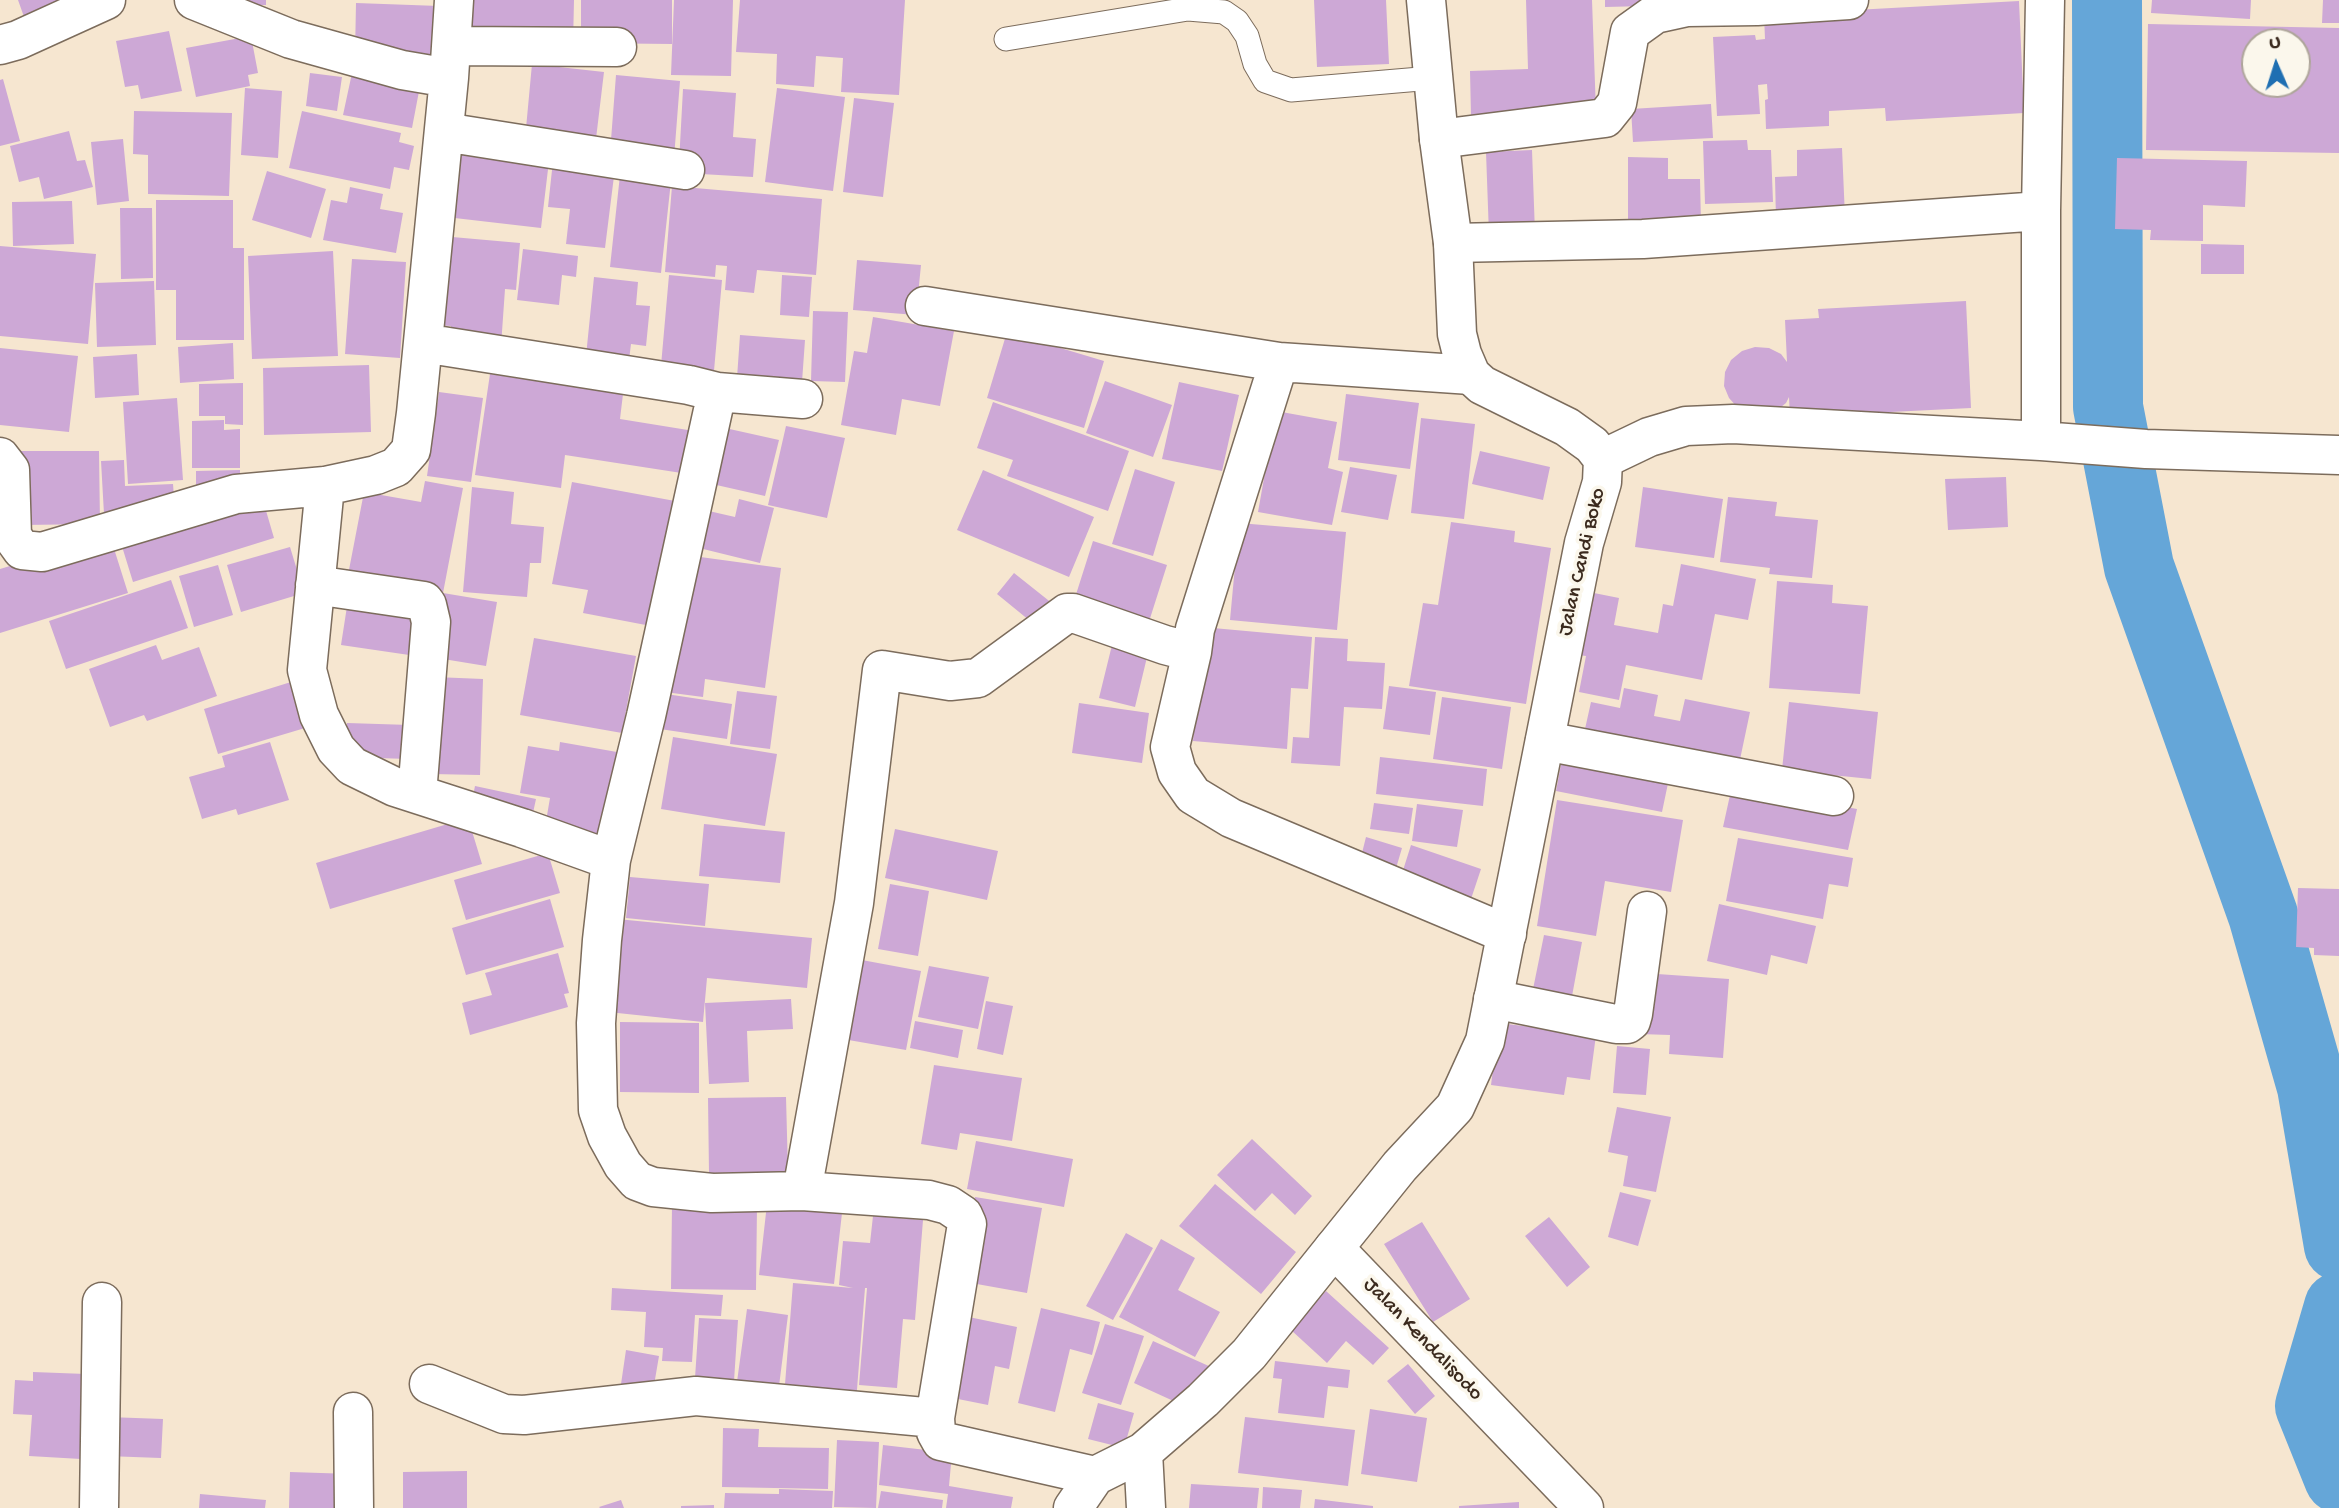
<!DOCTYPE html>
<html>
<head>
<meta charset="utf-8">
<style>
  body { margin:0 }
  #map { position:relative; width:2339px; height:1508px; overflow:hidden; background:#f6e6d0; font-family:"Gochi Hand",sans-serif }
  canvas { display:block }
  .north { position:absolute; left:2241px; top:28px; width:70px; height:70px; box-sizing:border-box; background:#fbf7ec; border:2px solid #aea59a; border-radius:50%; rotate:357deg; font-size:19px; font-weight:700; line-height:28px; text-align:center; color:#3b2a1e }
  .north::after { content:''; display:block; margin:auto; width:24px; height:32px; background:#1f6fb2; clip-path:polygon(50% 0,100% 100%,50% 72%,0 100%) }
</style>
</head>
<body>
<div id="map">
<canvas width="2339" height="1508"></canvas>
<div class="north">U</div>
</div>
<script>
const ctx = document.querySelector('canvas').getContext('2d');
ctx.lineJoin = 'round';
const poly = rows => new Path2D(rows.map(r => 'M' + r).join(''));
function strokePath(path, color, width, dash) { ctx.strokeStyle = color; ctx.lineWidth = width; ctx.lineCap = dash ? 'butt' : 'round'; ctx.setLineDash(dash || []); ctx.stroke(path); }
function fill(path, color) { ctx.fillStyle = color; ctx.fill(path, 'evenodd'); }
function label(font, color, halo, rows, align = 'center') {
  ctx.font = font + ' "Gochi Hand",sans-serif'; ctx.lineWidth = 7; ctx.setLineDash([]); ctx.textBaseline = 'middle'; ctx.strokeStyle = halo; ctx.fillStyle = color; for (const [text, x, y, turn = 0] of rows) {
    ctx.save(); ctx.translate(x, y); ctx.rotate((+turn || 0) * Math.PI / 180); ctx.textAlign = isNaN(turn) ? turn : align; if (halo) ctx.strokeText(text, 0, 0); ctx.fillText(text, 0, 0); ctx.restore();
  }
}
const river = poly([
  [2107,0,2108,407,2139,567,2263,915,2312,1087,2339,1246],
  [2339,1307,2310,1406,2339,1478]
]);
const building = poly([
  [18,0,64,0,28,28],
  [230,0,266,0,266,5,230,5],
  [471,0,574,0,573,44,471,41],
  [581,0,672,0,672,44,581,43],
  [674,0,733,0,731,76,671,75],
  [740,0,905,0,899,95,841,92,843,58,816,56,814,87,776,84,777,54,736,52],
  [1314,0,1386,0,1389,64,1317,67],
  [1526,0,1592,0,1596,112,1471,116,1470,71,1528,69],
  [1605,0,1728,0,1728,4,1605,7],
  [2152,0,2251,0,2250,19,2151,13],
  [2323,0,2339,0,2339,23,2322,23],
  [2019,1,2024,113,1886,121,1885,108,1829,111,1829,126,1766,129,1765,100,1768,99,1767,84,1758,85,1760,114,1717,116,1713,37,1755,35,1756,40,1765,39,1764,15],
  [356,3,439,6,437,58,355,55],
  [2148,24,2339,28,2339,153,2146,150],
  [2255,42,2297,42,2297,84,2255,84],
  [169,31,182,91,141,99,138,85,125,87,116,41],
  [251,36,258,73,248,75,250,86,196,97,186,48],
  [532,64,604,72,595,147,525,139],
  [310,73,342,77,337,111,306,106],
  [352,73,420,86,412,128,343,115],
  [616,75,680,81,674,158,610,153],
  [3,79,20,141,0,146,0,80],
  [245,88,282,91,278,158,241,155],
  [777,88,845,97,833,191,765,182],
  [683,89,736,93,733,137,756,139,753,177,701,174,679,163],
  [854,98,894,103,883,197,843,192],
  [1711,104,1713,138,1633,142,1631,109],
  [134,111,232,113,229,196,148,194,148,155,133,154],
  [302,111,401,133,399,142,414,146,409,170,394,167,390,189,289,168],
  [69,131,77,161,85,160,93,187,44,199,39,177,19,182,10,146],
  [123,139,129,201,97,205,91,142],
  [1747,140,1748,150,1771,150,1773,202,1705,204,1703,141],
  [1842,148,1845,217,1776,220,1775,177,1797,176,1797,150],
  [454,150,549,161,541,228,446,217],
  [1532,150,1535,233,1489,235,1486,152],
  [1628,157,1668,158,1668,179,1700,179,1701,224,1628,224],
  [2117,158,2247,161,2245,207,2203,205,2203,241,2150,240,2151,230,2115,229],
  [553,161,615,168,605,248,566,244,570,209,548,207],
  [267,171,326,189,311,238,252,220],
  [620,175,671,181,661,273,610,267],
  [672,186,822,199,816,275,757,270,754,293,725,290,727,266,716,265,715,277,665,272],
  [350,187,383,194,380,209,403,213,396,253,323,240,331,200,347,203],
  [156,200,233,200,233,248,244,248,244,340,176,340,176,290,156,290],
  [72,201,74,244,13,246,12,202],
  [120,208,152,208,153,278,121,279],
  [441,236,520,243,516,290,505,289,501,346,449,343,451,326,434,325],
  [2201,244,2244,245,2244,274,2201,274],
  [0,246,96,254,88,344,0,336],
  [523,249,578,256,576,277,562,275,559,305,517,300],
  [333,251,338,356,252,359,248,256],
  [352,259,406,262,400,358,345,354],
  [857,260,921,265,916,315,853,310],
  [669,275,722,280,713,382,660,377],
  [782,275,812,277,809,317,780,315],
  [594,277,638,282,636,305,650,306,646,346,631,344,629,360,586,356],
  [154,281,156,345,97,347,95,283],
  [1966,301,1971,408,1790,417,1789,397,1786,403,1776,411,1738,408,1729,398,1724,386,1725,372,1731,360,1742,351,1755,347,1769,348,1781,354,1787,362,1785,320,1819,318,1818,309],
  [813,311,848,312,845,382,811,381],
  [873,317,954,331,940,406,902,399,896,435,841,425,854,351,867,353],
  [1007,332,1104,361,1084,428,987,398],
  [740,335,805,340,801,396,736,392],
  [233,343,234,379,180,383,178,347],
  [0,348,78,356,69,432,0,425],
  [137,354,139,395,95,398,93,357],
  [369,365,371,432,264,435,263,368],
  [490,374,623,394,620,419,694,431,688,474,565,455,561,488,475,475],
  [1105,381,1172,405,1153,457,1086,433],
  [1179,382,1239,395,1222,471,1162,459],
  [243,383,243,425,225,424,225,416,199,416,199,384],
  [439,392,483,398,471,482,427,476],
  [1346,394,1419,403,1410,469,1338,460],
  [177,398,183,480,128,484,123,402],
  [993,402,1129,451,1108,511,1007,476,1013,460,977,448],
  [1276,411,1337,422,1328,468,1343,472,1332,525,1258,512],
  [1421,418,1475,424,1464,519,1411,513],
  [224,420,224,430,240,429,240,468,192,468,192,421],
  [786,426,845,438,827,518,768,505],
  [725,428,779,440,765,496,712,484],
  [20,451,99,451,100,524,22,525],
  [1480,451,1550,467,1543,500,1472,484],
  [124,460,125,486,173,484,175,510,104,514,101,461],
  [1350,467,1397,475,1388,520,1341,512],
  [1135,469,1175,482,1153,556,1112,544],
  [240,470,240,491,196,492,196,471],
  [983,470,1094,517,1069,577,957,530],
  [2006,477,2008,527,1948,530,1945,479],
  [425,481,463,488,443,593,348,575,364,492,421,502],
  [572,482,675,501,651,626,583,613,588,590,552,584],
  [472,487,514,492,511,524,544,527,541,563,530,563,527,597,463,592],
  [1643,487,1723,499,1714,558,1635,547],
  [262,497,274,538,133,582,120,540],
  [1728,497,1777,502,1775,516,1818,520,1812,578,1769,574,1770,568,1720,562],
  [739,499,774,508,760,563,691,546,700,509,735,517],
  [1451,522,1515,531,1514,542,1551,548,1526,704,1409,686,1423,603,1438,605],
  [1239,523,1346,532,1337,630,1230,620],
  [110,536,128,593,0,633,0,569],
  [1093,541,1167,565,1146,631,1072,607],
  [290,547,304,593,241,612,227,565],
  [693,556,781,568,765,688,705,679,703,697,657,691,660,673,676,675],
  [1681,564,1756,579,1748,620,1715,614,1702,680,1626,665,1619,700,1579,692,1586,656,1571,654,1584,591,1619,598,1614,625,1658,633,1663,604,1673,606],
  [218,565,233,615,194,627,179,576],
  [1014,573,1053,604,1035,625,997,594],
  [171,580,188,628,66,669,49,621],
  [1777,581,1833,585,1832,603,1868,606,1860,694,1769,688],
  [443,593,497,602,486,666,431,657],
  [348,600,423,611,416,656,341,645],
  [1202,627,1312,637,1308,689,1291,688,1287,749,1193,741],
  [1315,637,1348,639,1347,661,1385,663,1382,709,1344,707,1340,766,1291,763,1293,737,1309,738],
  [534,638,636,656,622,733,520,715],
  [156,645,162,660,199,647,217,696,147,721,144,715,110,727,89,669],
  [1112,645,1148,653,1135,707,1099,698],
  [435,677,483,679,480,775,432,774],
  [291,682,305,728,218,754,204,709],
  [1389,686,1436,692,1430,735,1383,729],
  [1624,688,1658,695,1654,716,1680,721,1685,699,1750,712,1738,769,1583,738,1591,702,1620,708],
  [737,691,777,696,770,749,730,744],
  [666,694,732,704,727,739,660,729],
  [1442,697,1511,707,1502,769,1433,759],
  [1789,702,1878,712,1871,779,1782,770],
  [1079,703,1149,713,1142,763,1072,753],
  [347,723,410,725,408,759,346,757],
  [673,737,777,754,765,826,661,809],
  [270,742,289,800,238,815,236,809,202,819,189,777,225,767,222,756],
  [560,742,617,752,601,842,544,833,550,798,520,793,528,746,559,751],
  [1564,748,1671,769,1662,812,1556,791],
  [1380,757,1487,769,1483,806,1376,794],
  [475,786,536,799,531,822,470,810],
  [1732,786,1857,809,1848,850,1723,827],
  [1557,800,1683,820,1671,892,1605,881,1596,936,1537,926],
  [1374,803,1413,808,1409,834,1370,829],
  [1417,804,1463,810,1457,847,1412,841],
  [468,818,482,864,330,909,316,863],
  [704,824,785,832,780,883,699,876],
  [895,829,998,851,987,900,885,878],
  [1366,837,1402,848,1394,875,1359,865],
  [1738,838,1853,858,1848,887,1829,884,1823,919,1726,901],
  [1411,845,1481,869,1469,905,1399,883],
  [548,853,560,893,466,920,454,880],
  [630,877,709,884,705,926,626,918],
  [890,884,929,891,918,956,878,949],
  [2298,888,2339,889,2339,956,2314,955,2314,948,2296,947],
  [550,899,564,947,466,975,452,928],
  [1719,904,1816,926,1807,964,1771,955,1767,975,1707,961],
  [617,919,812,938,807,988,707,978,703,1022,608,1012],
  [1544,935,1582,942,1570,1007,1531,999],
  [558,953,569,993,564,994,568,1007,470,1035,462,1003,492,995,485,973],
  [851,958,921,971,906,1050,837,1038],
  [929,966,989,977,978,1029,918,1017],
  [1643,973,1729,979,1723,1058,1669,1054,1670,1035,1639,1034],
  [791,999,793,1029,747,1031,749,1082,709,1084,705,1003],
  [986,1001,1013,1006,1003,1055,977,1049],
  [915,1021,963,1030,958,1058,910,1048],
  [620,1022,699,1023,699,1093,620,1092],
  [1499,1023,1596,1035,1590,1080,1567,1077,1564,1095,1491,1085],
  [1617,1046,1650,1049,1646,1095,1613,1093],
  [934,1065,1022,1078,1012,1141,960,1133,957,1150,921,1144],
  [786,1097,788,1172,709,1173,708,1098],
  [1617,1107,1671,1117,1656,1192,1623,1186,1628,1156,1608,1152],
  [1252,1139,1312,1196,1295,1215,1272,1193,1255,1211,1217,1175],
  [976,1141,1073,1159,1064,1207,967,1189],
  [1215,1184,1296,1252,1261,1294,1179,1226],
  [1620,1192,1651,1200,1638,1246,1608,1237],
  [975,1197,1042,1208,1027,1293,960,1281],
  [767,1204,842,1213,834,1284,759,1275],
  [672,1205,757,1206,756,1290,671,1289],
  [873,1216,923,1220,915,1320,903,1319,897,1388,859,1385,867,1288,865,1288,856,1402,784,1397,793,1283,853,1288,839,1285,843,1241,870,1243],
  [1549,1217,1590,1267,1567,1287,1525,1236],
  [1422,1222,1470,1299,1433,1322,1384,1244],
  [1126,1233,1153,1248,1113,1320,1086,1306],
  [1161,1239,1195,1258,1178,1290,1220,1312,1195,1357,1119,1317],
  [612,1288,723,1295,721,1316,695,1315,692,1362,662,1361,663,1348,644,1347,646,1312,611,1310],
  [1326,1291,1389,1348,1373,1365,1346,1341,1327,1363,1291,1330],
  [1041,1308,1100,1322,1092,1355,1070,1349,1055,1412,1018,1403],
  [747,1309,788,1315,778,1394,736,1389],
  [959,1315,1017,1327,1009,1369,995,1366,988,1405,943,1396],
  [699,1318,738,1320,734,1381,695,1378],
  [1105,1324,1144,1336,1121,1405,1082,1393],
  [1153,1341,1211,1367,1191,1409,1134,1383],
  [626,1350,659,1356,652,1397,620,1391],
  [1275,1361,1350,1370,1348,1388,1328,1386,1324,1418,1278,1413,1282,1379,1273,1378],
  [1408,1364,1435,1396,1415,1414,1387,1381],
  [33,1372,86,1374,81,1459,29,1456,32,1415,13,1414,15,1380,33,1381],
  [1098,1403,1134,1413,1124,1448,1088,1439],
  [1370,1409,1427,1418,1417,1482,1361,1474],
  [108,1417,163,1419,161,1458,106,1456],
  [1245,1417,1355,1430,1348,1486,1238,1473],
  [723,1428,759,1429,758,1447,829,1448,828,1489,722,1487],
  [837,1440,879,1442,876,1508,834,1507],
  [883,1445,952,1453,949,1486,1013,1497,1011,1508,946,1508,948,1494,879,1485],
  [467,1471,467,1508,403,1508,403,1472],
  [290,1472,352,1474,351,1508,289,1508],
  [1191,1484,1259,1488,1257,1508,1189,1508],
  [1263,1487,1302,1490,1300,1508,1262,1508],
  [779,1489,833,1491,832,1508,724,1508,725,1493,779,1494],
  [881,1491,943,1500,942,1508,878,1508],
  [200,1494,266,1500,265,1508,199,1508],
  [1315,1499,1373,1506,1373,1508,1314,1508],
  [621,1500,624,1508,600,1508,599,1507],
  [1519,1502,1519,1508,1459,1508,1459,1506],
  [714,1505,714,1508,681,1508,681,1506]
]);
const service = poly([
  [1006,39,1188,9,1224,12,1237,21,1247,36,1255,64,1265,81,1291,90,1432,78]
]);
const minor = poly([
  [194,0,291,39,402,70,449,78],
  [0,45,18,40,106,0],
  [451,46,617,47],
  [444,132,685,170],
  [1439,139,1605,118,1617,103,1630,32,1655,14,1687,7,1757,6,1849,0],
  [1453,243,1643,239,2041,211],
  [925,306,1279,362,1471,375],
  [423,343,689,385,717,392,646,716,611,860,602,940,596,1023,598,1110,607,1136,623,1165,637,1181,653,1187,712,1193,802,1191,929,1200,948,1205,963,1215,967,1224,935,1418,936,1432,941,1441,1095,1476],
  [717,392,803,399],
  [2041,441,2041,211,2045,0],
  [0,457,10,470,12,536,22,550,42,552,236,494,325,486,376,475,396,467,411,450,416,413,449,78,454,0],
  [1603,459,1649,437,1686,426,1733,424,2041,441,2146,449,2339,455],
  [325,486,307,670,319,715,336,749,352,766,395,787,522,828,611,860],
  [315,585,424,601,427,605,431,622,417,794],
  [1192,652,1170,747,1177,772,1193,795,1231,818,1507,934],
  [1545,741,1834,796],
  [1493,999,1616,1024,1627,1024,1631,1021,1633,1014,1647,911],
  [802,1191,854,903,882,670,950,681,978,678,1067,613,1073,613,1165,645,1192,652,1195,629,1279,362],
  [429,1384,504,1414,524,1415,696,1396,935,1418],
  [353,1412,354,1508],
  [1143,1452,1146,1508],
  [99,1508,102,1302],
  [1073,1508,1095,1476,1143,1452,1203,1400,1249,1354,1334,1248]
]);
const tertiary = poly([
  [1426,0,1439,139,1453,243,1457,334,1462,354,1471,375,1482,385,1567,427,1592,445,1603,459,1602,482,1584,543,1485,1041,1455,1107,1400,1166,1334,1248,1584,1508]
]);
const streetNames = [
  ["Jalan Candi Boko",1583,562,-77],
  ["Jalan Kendalisodo",1422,1340,46]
];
strokePath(river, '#65a6d8', 70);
fill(building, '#cda8d6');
strokePath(service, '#7c6c5c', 25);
strokePath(minor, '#7c6c5c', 41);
strokePath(tertiary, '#7c6c5c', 41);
strokePath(service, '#fff', 23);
strokePath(minor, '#fff', 38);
strokePath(tertiary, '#fff', 38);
label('21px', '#3b2a1e', '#fbf7ec', streetNames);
</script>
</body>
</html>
